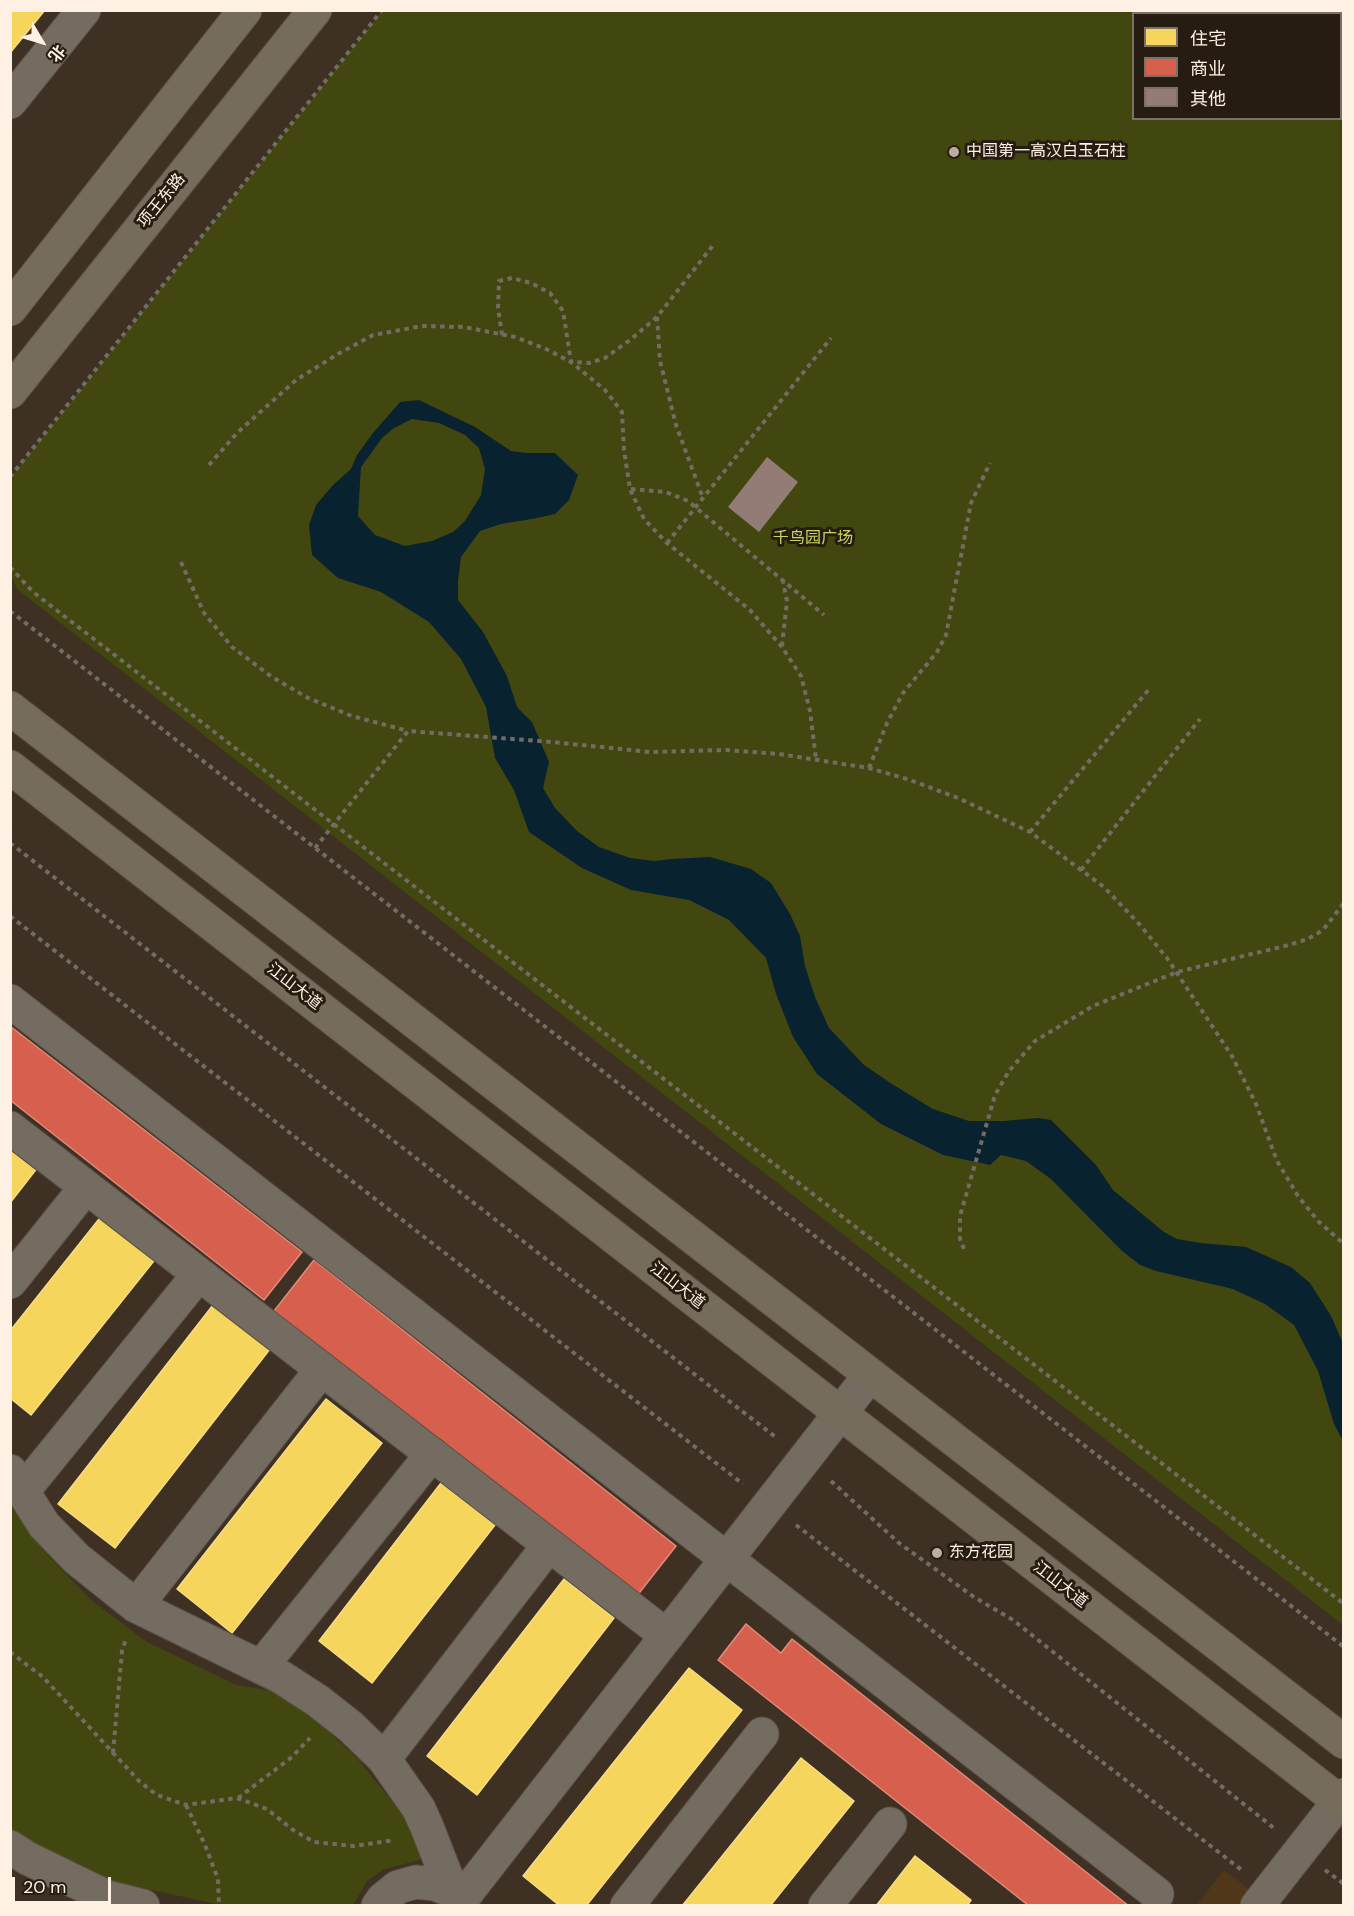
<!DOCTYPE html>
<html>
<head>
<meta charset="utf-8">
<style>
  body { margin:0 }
  #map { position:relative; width:1354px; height:1916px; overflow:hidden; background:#3e3124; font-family:"DM Sans","Noto Sans SC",sans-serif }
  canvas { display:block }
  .frame { position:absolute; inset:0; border:12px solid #fef0e2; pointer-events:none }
  .legend { position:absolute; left:1132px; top:12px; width:210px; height:108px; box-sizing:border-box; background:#261c12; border:2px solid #7c7165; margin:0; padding:8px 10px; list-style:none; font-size:18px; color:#fef0e2 }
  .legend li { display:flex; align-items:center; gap:12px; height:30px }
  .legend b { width:30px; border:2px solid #7c7165 }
  .north { position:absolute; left:12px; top:12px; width:60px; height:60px; -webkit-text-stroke:4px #261c12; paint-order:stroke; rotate:128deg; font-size:16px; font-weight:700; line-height:24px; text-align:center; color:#fef0e2 }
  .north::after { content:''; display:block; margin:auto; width:21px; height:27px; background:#fef0e2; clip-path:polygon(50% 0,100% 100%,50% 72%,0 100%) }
  .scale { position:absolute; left:12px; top:1877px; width:99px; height:27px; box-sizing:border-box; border:3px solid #fef0e2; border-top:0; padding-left:8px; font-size:18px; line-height:21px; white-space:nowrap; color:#fef0e2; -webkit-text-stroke:4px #261c12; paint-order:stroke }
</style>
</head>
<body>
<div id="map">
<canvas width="1354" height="1916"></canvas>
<div class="frame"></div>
<ul class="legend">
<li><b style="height:16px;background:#f6d55c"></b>住宅</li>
<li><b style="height:16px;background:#d6604d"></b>商业</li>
<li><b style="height:16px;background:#937c75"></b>其他</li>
</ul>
<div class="north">北</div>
<div class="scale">20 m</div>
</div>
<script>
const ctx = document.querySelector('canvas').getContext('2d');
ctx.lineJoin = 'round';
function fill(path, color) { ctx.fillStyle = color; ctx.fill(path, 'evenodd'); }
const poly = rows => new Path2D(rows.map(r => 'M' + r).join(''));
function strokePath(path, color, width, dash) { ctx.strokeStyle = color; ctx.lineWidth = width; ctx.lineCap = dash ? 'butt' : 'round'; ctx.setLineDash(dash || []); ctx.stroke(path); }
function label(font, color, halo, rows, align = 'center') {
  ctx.font = font + ' "DM Sans","Noto Sans SC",sans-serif'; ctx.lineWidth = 6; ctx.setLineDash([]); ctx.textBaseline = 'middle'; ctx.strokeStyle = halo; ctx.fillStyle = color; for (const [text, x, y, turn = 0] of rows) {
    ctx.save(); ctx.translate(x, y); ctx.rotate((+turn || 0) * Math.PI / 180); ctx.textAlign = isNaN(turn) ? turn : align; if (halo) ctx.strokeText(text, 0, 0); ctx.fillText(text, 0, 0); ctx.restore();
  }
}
const built = poly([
  [1224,1870,1270,1905,1196,1906]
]);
const green = poly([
  [382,11,1343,11,1343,1625,17,589,11,576,11,477],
  [1134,14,1340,14,1340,118,1134,118],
  [11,1506,42,1549,92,1601,147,1642,236,1685,278,1692,305,1710,356,1757,411,1825,422,1846,420,1860,384,1869,367,1881,353,1905,222,1905,104,1880,28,1845,11,1830]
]);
const water = poly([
  [419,400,475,427,511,451,527,453,555,453,578,475,569,500,555,514,532,519,501,524,480,531,461,557,458,581,458,600,483,632,507,676,517,707,532,722,549,762,543,788,555,808,577,831,599,847,630,858,654,861,672,859,710,857,751,869,771,883,790,914,800,936,805,966,815,997,829,1028,864,1065,892,1084,933,1109,969,1121,1004,1121,1038,1118,1051,1120,1096,1165,1113,1190,1164,1232,1177,1239,1201,1243,1246,1247,1291,1267,1310,1283,1331,1316,1343,1343,1343,1441,1334,1424,1318,1371,1294,1325,1265,1304,1233,1289,1156,1271,1140,1265,1121,1250,1051,1179,1026,1161,1001,1155,990,1165,943,1155,881,1124,817,1074,793,1037,776,994,766,958,729,920,689,900,631,890,582,868,529,832,514,790,495,758,486,707,461,659,429,622,381,592,338,578,312,555,309,525,316,505,333,485,351,469,357,455,373,433,400,402],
  [412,419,439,423,465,435,479,448,485,469,481,495,465,521,453,532,432,541,405,546,375,535,358,516,361,467,382,438,394,428]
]);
const homes = poly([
  [10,10,45,10,10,53,10,10],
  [10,1145,38,1167,10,1203,10,1145],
  [103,1214,157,1257,31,1415,10,1398,10,1331,103,1214],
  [213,1305,270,1349,115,1548,58,1504,213,1305],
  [326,1399,382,1443,232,1633,177,1589,326,1399],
  [441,1483,495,1525,372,1683,319,1641,441,1483],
  [564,1579,614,1618,477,1795,427,1756,564,1579],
  [689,1668,742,1710,586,1906,560,1906,523,1876,689,1668],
  [801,1758,854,1801,770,1906,682,1906,801,1758],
  [915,1856,971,1900,967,1906,876,1906,915,1856]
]);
const shops = poly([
  [10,1026,302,1252,264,1300,10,1100,10,1026],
  [314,1260,676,1546,636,1597,274,1311,314,1260],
  [746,1624,781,1653,792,1639,1129,1906,1029,1906,718,1660,746,1624]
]);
const building = poly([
  [767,457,798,482,759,532,728,507]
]);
const path = poly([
  [1340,60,1344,59],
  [657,317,660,361,676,425,703,498],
  [502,335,498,308,499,281,512,278,531,283,550,293,563,311,571,362,589,363,605,358,630,340,657,317,714,244],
  [209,465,237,433,296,380,338,354,373,335,422,326,464,327,515,337,546,349,571,362,605,390,622,412,624,450,630,489,644,519,667,543,750,610,782,647,801,676,810,711,816,759],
  [10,477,382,10],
  [631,489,666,492,688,501,824,615],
  [667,543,831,338],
  [181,562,204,613,232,647,272,677,308,698,352,716,408,731],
  [10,567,33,592,1344,1604],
  [10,611,1344,1647],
  [782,646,787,601,783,582],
  [869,768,887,723,903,693,937,652,946,635,971,503,990,463],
  [1030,832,1150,688],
  [10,843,778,1439],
  [315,848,408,731,552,742,650,752,726,750,779,754,869,768,910,780,958,798,1030,832,1104,887,1140,925,1167,958,1232,1056,1256,1104,1277,1161,1298,1196,1319,1222,1344,1244],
  [1081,870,1200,719],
  [10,916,743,1484],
  [964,1249,960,1239,960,1216,995,1095,1009,1071,1035,1041,1093,1006,1177,972,1289,945,1308,939,1323,930,1344,903],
  [831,1481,899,1543,974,1597,1013,1620,1275,1829],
  [796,1525,1243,1871],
  [10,1652,43,1677,140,1782,157,1795,186,1805,237,1798,267,1809,293,1830,314,1842,354,1846,395,1840],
  [113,1753,122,1651,126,1639],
  [238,1798,292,1757,310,1738],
  [186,1805,205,1845,218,1879,219,1906],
  [1325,1870,1344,1884]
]);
const minor = poly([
  [10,102,84,10],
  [10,1001,1157,1894],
  [10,1128,667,1636],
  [10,1282,86,1187],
  [10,1471,44,1525,77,1559,136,1606,281,1677,318,1701,351,1727,384,1759,419,1809,427,1827,452,1891],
  [23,1491,199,1274],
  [136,1606,322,1369],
  [261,1667,432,1454],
  [384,1759,549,1545],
  [10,1847,27,1858,107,1897,143,1906],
  [461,1900,870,1375],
  [378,1906,383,1899,398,1887,416,1882,435,1884,452,1891,462,1900],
  [627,1906,762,1734],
  [825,1906,890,1824],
  [1257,1906,1344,1795]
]);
const major = poly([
  [10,309,245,10],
  [10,392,315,10],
  [10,708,1344,1742],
  [10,767,1344,1805]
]);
const markers = [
  [954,152,6,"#bbada0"],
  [937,1553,6,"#bbada0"]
];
const poiNames = [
  ["中国第一高汉白玉石柱",966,152],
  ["东方花园",949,1553]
];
const streetNames = [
  ["项王东路",162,201,-51],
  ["江山大道",294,987,38],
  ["江山大道",677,1286,38],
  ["江山大道",1060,1585,38]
];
const parkNames = [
  ["千鸟园广场",813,539]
];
fill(built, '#50371a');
fill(green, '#424710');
fill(water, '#09222f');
fill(homes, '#f6d55c');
strokePath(homes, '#f8dd84', 1.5);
fill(shops, '#d6604d');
strokePath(shops, '#e28b7a', 1.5);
fill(building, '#937c75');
strokePath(minor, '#5b5045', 35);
strokePath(major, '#5b5045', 35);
strokePath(path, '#746c62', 4, [4.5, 4.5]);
strokePath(minor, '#746b61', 33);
strokePath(major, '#756c5b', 33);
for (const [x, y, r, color] of markers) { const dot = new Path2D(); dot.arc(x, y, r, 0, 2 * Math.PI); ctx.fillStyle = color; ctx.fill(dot); strokePath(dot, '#261c12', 2); }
label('16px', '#fef0e2', '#261c12', poiNames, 'left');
label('16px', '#fef0e2', '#261c12', streetNames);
label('16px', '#c5d562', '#261c12', parkNames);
</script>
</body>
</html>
